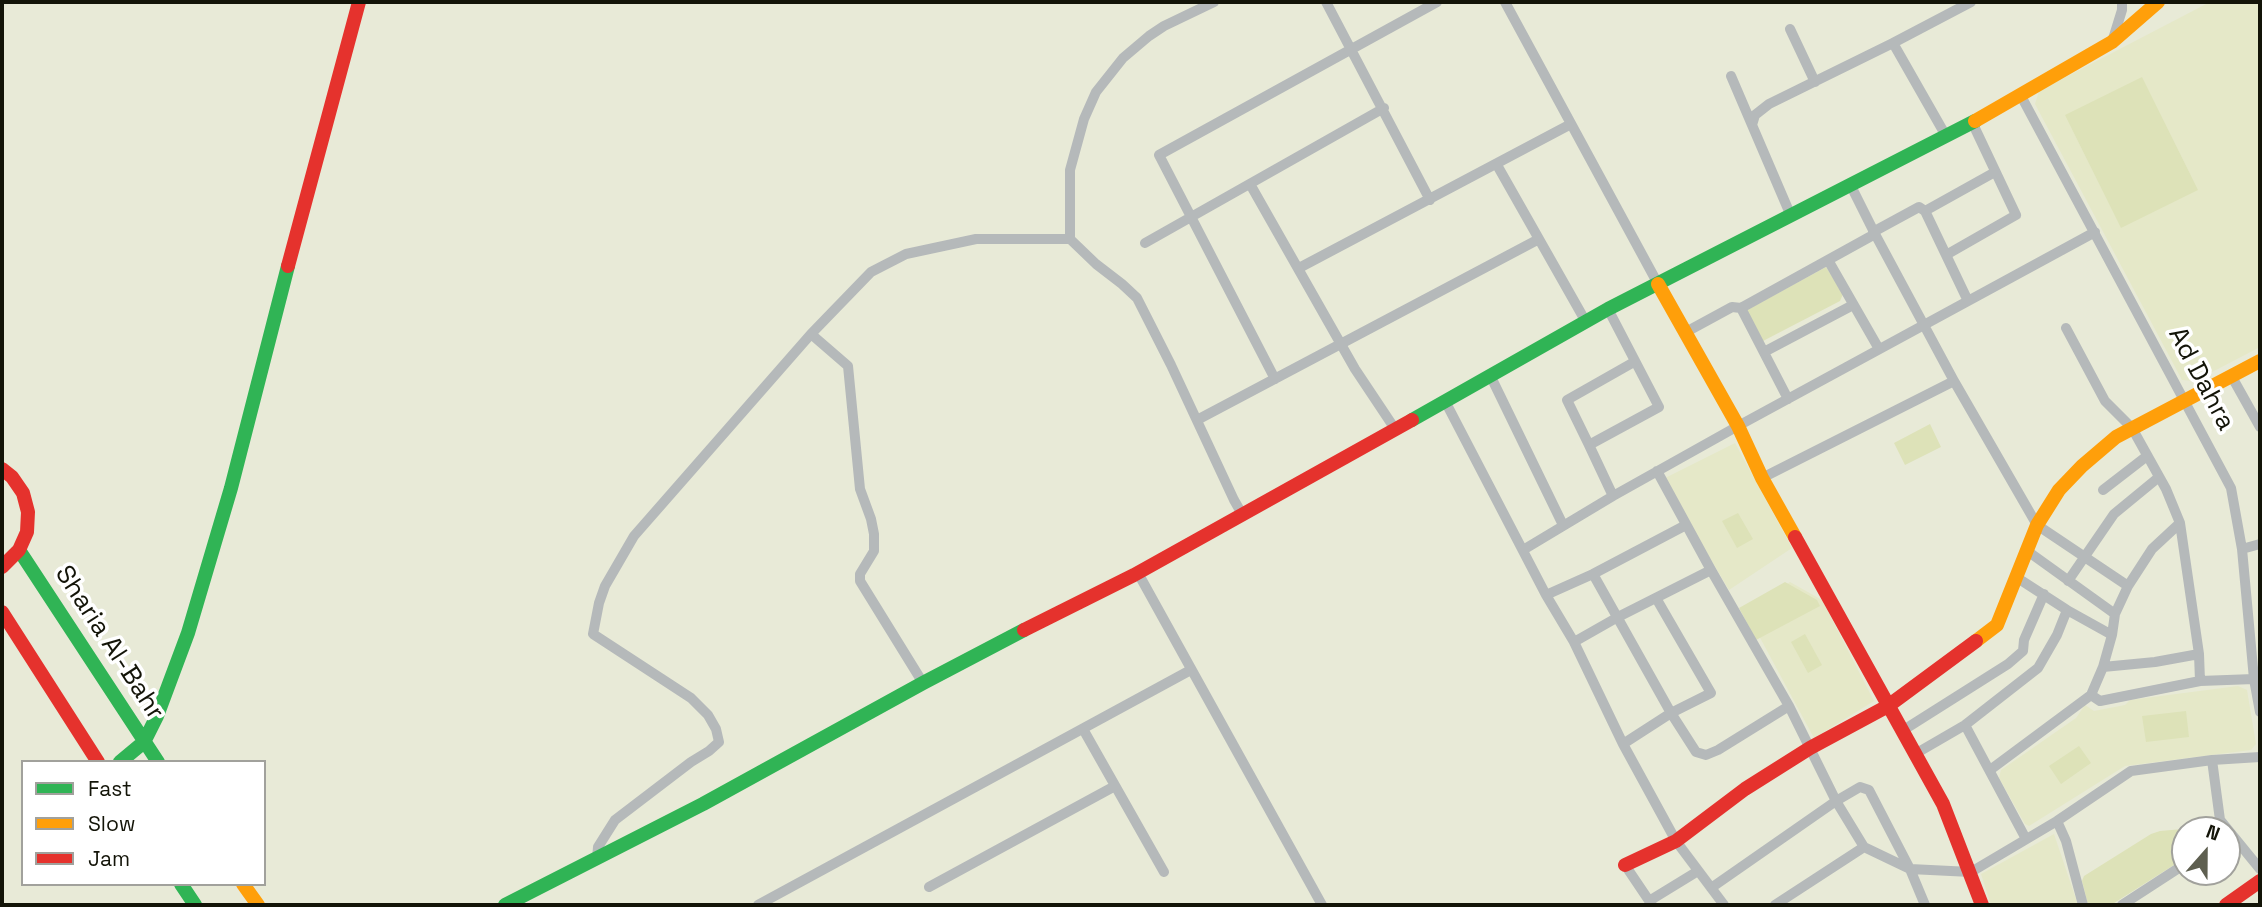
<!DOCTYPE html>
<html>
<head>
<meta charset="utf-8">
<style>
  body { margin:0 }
  #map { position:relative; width:2262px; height:907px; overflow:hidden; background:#e8ead7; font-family:"Space Grotesk",sans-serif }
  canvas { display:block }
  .frame { position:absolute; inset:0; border:4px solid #131408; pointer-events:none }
  .legend { position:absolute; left:21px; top:760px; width:245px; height:126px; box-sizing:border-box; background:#fff; border:2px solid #a1a19c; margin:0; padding:9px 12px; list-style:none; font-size:21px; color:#131408 }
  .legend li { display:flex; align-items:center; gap:14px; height:35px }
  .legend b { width:35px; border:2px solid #a1a19c }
  .north { position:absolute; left:2171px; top:816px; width:70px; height:70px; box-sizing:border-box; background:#fff; border:2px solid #a1a19c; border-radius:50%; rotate:21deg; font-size:19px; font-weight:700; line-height:28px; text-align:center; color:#131408 }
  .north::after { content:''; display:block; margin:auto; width:24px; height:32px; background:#5e5f50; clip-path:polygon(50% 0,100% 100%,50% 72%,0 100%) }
</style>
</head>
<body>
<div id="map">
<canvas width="2262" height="907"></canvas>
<div class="frame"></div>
<ul class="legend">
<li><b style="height:9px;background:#30b455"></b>Fast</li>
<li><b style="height:9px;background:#ff9f0a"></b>Slow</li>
<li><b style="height:9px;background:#e5322d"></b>Jam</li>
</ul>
<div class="north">N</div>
</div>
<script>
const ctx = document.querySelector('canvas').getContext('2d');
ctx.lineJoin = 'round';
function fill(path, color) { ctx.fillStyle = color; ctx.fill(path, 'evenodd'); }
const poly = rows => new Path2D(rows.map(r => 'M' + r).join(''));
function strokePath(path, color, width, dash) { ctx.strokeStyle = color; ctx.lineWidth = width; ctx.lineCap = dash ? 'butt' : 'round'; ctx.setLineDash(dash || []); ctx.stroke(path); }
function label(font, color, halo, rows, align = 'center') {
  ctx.font = font + ' "Space Grotesk",sans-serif'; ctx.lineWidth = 7; ctx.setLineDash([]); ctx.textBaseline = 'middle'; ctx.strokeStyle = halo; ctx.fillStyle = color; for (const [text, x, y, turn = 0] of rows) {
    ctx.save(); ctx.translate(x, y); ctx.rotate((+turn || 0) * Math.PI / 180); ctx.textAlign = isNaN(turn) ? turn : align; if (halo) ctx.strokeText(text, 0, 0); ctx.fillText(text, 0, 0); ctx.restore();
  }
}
const built = poly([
  [2210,2,2260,2,2260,347,2195,381,2182,380,2035,104,2039,91],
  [1735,443,1792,548,1729,590,1663,479],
  [1790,582,1822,600,1874,701,1814,738,1744,608],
  [2238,686,2247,690,2256,744,2251,750,2125,766,2029,826,2025,824,1999,778,2001,770,2076,718,2085,705,2094,711,2125,705,2130,700],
  [2054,834,2078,905,1991,905,1981,874]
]);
const green = poly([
  [2142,77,2198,190,2121,228,2065,115],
  [1826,267,1843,294,1840,301,1763,341,1745,311],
  [1930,424,1941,447,1905,465,1894,443],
  [1738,513,1753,539,1737,548,1722,521],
  [1785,582,1817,600,1820,606,1756,640,1739,608],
  [1805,634,1822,665,1808,673,1791,642],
  [2186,711,2189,737,2146,742,2142,716],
  [2079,746,2091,763,2061,784,2049,766],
  [2217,826,2220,830,2185,830,2185,858,2111,905,2088,905,2082,881,2084,876,2151,834,2160,831]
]);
const street = poly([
  [1214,2,1164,26,1149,36,1123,58,1096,92,1084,119,1070,170,1070,239,1096,264,1122,284,1137,298,1171,365,1234,500,1242,514],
  [1326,2,1430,200],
  [1505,2,1658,284],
  [1790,29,1815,82],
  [2113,39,2122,10,2122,2],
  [1893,43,1971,2],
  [1731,76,1791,216],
  [2020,94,2231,488,2242,549,2254,679,2260,712],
  [1752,125,1755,115,1769,104,1893,43,1946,136],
  [1497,165,1586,322],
  [1250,184,1355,369,1395,429],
  [1873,232,1919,207,1925,211],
  [1145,243,1384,108],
  [1946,255,2016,215,1972,122],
  [1828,260,1879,349],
  [1299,268,1571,124],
  [1968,301,1925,211,1995,172],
  [1608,309,1659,407,1589,445,1613,496],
  [2066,328,2105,401,2132,428,2166,489,2180,523,2199,654,2200,681],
  [1686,332,1732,307,1741,308],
  [811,334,848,366,860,489,871,519,874,534,874,551,860,574,860,581,923,683],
  [1764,352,1853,305],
  [1491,377,1563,525],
  [2232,377,2260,427],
  [1275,379,1159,155,1437,2],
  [1954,381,2037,525,2128,586],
  [1788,399,1741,308,1875,234],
  [1445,401,1546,595,1574,642,1623,744,1676,841,1724,905],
  [1197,420,1539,239],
  [1589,445,1567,400,1634,362],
  [1657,471,1711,570,1789,706,1836,801,1864,847,1910,869,1925,905],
  [1762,478,1954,381,1875,234,1851,186],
  [2103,490,2147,456],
  [2242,549,2260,544],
  [1523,550,1613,496,1738,426,2095,232],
  [2026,550,2115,614],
  [1138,573,1322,905],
  [1593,574,1671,713,1696,752,1706,755,1718,750,1789,706],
  [2016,577,2067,610,2112,635],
  [2068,581,2114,514,2159,477],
  [1546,595,1593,574,1686,525],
  [1574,642,1618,617,1711,570],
  [2103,667,2155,662,2199,654],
  [2091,695,2100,701,2200,681,2254,679],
  [1965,725,2026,839],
  [1083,729,1164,872],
  [1902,731,2008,664,2023,651,2024,640,2044,594],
  [1623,744,1671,713,1711,693,1656,598],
  [1915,754,1965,725,2038,668,2057,635,2067,610],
  [2212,760,2220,820,2260,869],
  [1990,770,2091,695,2103,667,2112,635,2115,614,2128,586,2152,549,2180,523],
  [2057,821,2066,841,2083,905],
  [597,859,598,847,615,820,691,762,709,751,719,742,716,729,708,715,691,698,593,634,599,603,605,586,634,536,811,334,871,272,906,254,976,239,1070,239],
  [1625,865,1652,905],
  [929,887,1115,786],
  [1711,888,1836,801,1860,787,1869,790,1910,869,1971,872,2057,821,2131,771,2212,760,2260,757],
  [1649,901,1698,871],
  [758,905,1187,672],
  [1775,905,1864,847],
  [2122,905,2185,864]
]);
const fast = poly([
  [1412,420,1608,309,1975,121],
  [19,550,158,762],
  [120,762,144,742,157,716,188,633,231,488,288,266],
  [181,884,195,905],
  [505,905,703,804,923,683,1024,630]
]);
const slow = poly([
  [1975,121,2112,42,2158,2],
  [1658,284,1738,426,1762,478,1795,537],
  [1976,641,1997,625,2037,525,2059,490,2082,466,2116,437,2260,361],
  [243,884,258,905]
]);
const jam = poly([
  [288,266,359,2],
  [2,469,12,477,23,493,28,512,27,532,19,550,2,567],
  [1795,537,1943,804,1982,905],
  [2,612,98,762],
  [1024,630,1134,575,1412,420],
  [1625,865,1676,841,1745,789,1810,748,1888,706,1976,641],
  [2226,905,2260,881]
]);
const streetNames = [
  ["Ad Dahra",2201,379,62],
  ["Sharia Al-Bahr",109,643,57]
];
fill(built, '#e5e8c8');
fill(green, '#dde2b8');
strokePath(street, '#b5b9ba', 10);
strokePath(fast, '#30b455', 14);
strokePath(slow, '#ff9f0a', 14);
strokePath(jam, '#e5322d', 14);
label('26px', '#131408', '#fff', streetNames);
</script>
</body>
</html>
